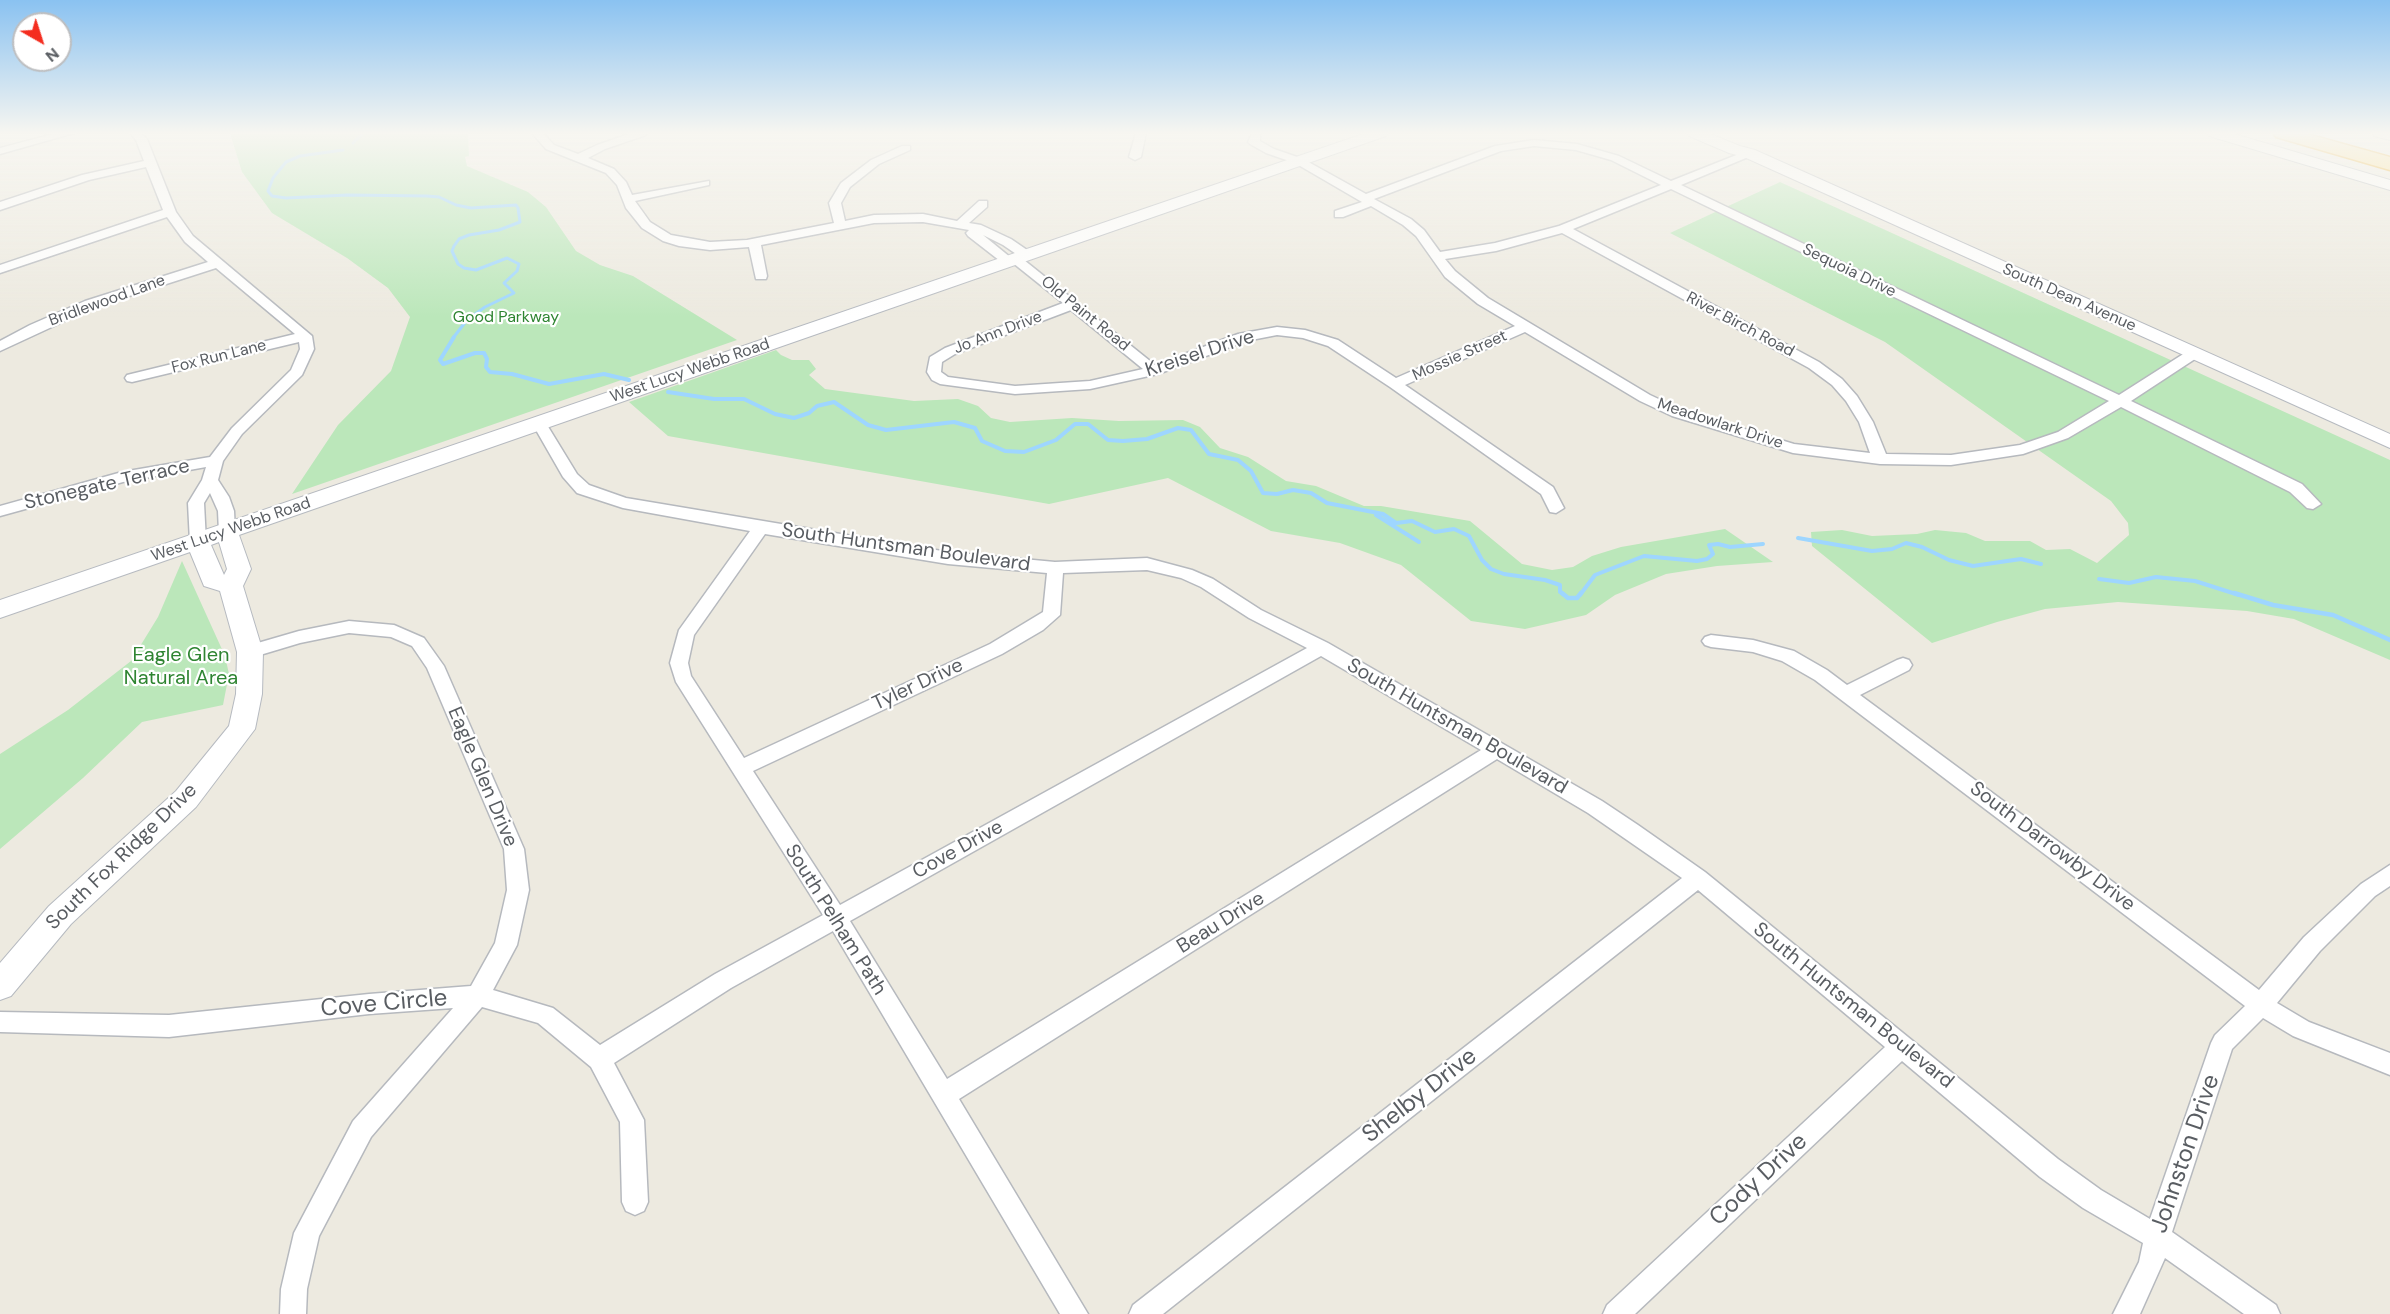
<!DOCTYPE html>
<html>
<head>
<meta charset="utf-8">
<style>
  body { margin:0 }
  #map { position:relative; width:2390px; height:1314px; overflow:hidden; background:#edeae0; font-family:"DM Sans",sans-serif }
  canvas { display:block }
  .north { position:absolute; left:12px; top:12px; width:60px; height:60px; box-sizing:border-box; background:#fff; border:2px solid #bdbec0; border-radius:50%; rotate:141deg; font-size:16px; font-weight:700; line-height:24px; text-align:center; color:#595d62 }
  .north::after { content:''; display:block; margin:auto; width:21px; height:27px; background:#f42d1f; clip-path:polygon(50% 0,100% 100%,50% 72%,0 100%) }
</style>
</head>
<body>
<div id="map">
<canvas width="2390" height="1314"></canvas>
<div class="north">N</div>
</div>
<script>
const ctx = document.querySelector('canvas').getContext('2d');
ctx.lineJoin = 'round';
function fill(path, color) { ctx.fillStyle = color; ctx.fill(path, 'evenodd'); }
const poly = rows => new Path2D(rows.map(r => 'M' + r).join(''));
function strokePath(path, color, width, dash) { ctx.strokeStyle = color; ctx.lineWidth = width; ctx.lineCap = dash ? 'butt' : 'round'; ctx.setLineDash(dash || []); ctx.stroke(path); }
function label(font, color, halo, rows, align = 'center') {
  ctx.font = font + ' "DM Sans",sans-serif'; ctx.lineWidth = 4.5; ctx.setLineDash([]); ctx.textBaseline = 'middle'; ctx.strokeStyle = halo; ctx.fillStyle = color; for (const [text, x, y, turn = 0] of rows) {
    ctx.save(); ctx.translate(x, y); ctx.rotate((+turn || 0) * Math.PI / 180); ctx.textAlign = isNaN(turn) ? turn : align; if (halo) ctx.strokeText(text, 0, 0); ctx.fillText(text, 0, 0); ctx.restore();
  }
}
const green = poly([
  [230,133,468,133,469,156,465,157,467,166,528,192,546,207,576,251,600,265,633,276,737,340,292,494,338,425,391,371,410,317,388,288,347,258,272,213,242,172],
  [1780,182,2390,460,2390,660,2294,619,2247,611,2118,602,2045,609,1997,622,1932,643,1812,546,1811,532,1842,530,1872,536,1917,534,1935,530,1966,533,1985,541,2030,541,2046,550,2070,549,2097,563,2129,535,2128,523,2111,501,1885,342,1670,233],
  [776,350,781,355,792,360,809,360,816,369,809,375,825,389,914,401,958,399,978,406,991,418,1010,422,1072,418,1119,421,1183,420,1200,427,1220,448,1248,457,1286,481,1316,486,1364,506,1381,506,1470,521,1522,564,1552,570,1573,567,1592,556,1621,547,1725,529,1773,562,1717,566,1666,574,1615,595,1586,615,1525,629,1471,621,1401,565,1340,543,1271,531,1168,478,1049,504,668,436,629,402],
  [182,561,225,656,229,674,223,705,142,722,83,778,0,849,0,754,68,710,131,661,158,617]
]);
const streamFar2 = poly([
  [353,143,363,133],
  [343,150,300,156,286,162,273,178,268,191,272,196,286,198,347,195,427,196,439,197,456,205,471,208,516,205,518,208,520,222,499,230,469,235,459,239,454,246,452,251,458,264,464,268,476,270,507,258,519,264,517,271,504,283,514,293,485,307,467,320,453,338]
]);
const streamFar1 = poly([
  [454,337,440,360,443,364,475,353,484,353,487,359,486,367,490,372,512,374,549,384,604,374,629,380],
  [668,392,714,399,744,399,775,414,794,418,809,413,817,406,834,402,868,425,886,430,954,422,975,428,982,441,1005,451,1024,452,1056,440,1075,424,1088,424,1108,440,1123,441,1147,439,1178,428,1191,430,1209,454,1238,460,1251,471,1263,493,1277,494,1293,490,1311,493,1327,503,1383,514,1396,523,1412,521,1435,532,1454,529,1469,536,1482,560,1491,569,1504,574,1545,580,1560,585,1560,592,1564,595],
  [1376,515,1419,542],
  [1798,538,1872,551,1892,549,1906,543,1922,547,1949,560,1973,566,2021,559,2041,564],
  [2099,579,2129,583,2156,577,2195,581,2239,595],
  [1580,595,1595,575,1644,556,1697,561,1707,559,1713,554,1709,545,1718,544,1730,547,1763,544]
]);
const stream = poly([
  [1562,593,1568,598,1577,598,1581,593],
  [2234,593,2273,605,2333,615,2390,640]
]);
const street = poly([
  [57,133,74,133,0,154,0,148,57,133],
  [130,133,141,133,147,139,176,212,193,236,312,336,314,349,302,375,242,434,223,461,218,480,229,497,234,511,235,532,233,536,227,537,221,536,219,532,218,511,210,493,204,503,206,542,204,546,198,547,192,546,190,542,188,503,202,480,206,467,123,482,0,516,0,506,122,472,210,457,232,428,291,370,300,349,299,342,132,382,127,381,125,378,127,375,295,334,216,268,95,307,0,351,0,341,30,325,85,301,208,262,185,242,167,217,0,273,0,265,163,210,146,167,89,180,0,210,0,202,82,175,144,161,136,140,130,133],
  [532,133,543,133,554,145,578,154,597,145,632,133,647,133,646,135,605,149,588,158,614,169,626,182,632,195,709,181,709,185,635,201,650,222,671,235,710,242,747,240,834,223,829,203,841,183,871,160,902,146,910,146,910,150,879,164,850,187,841,203,845,221,874,215,923,214,957,221,979,201,987,201,987,207,969,223,981,225,1011,239,1030,252,1032,255,1030,258,1022,258,1003,245,983,235,1010,257,1019,256,1155,365,1238,334,1277,327,1305,330,1338,340,1396,378,1515,326,1478,304,1445,277,1416,236,1403,225,1371,206,1343,217,1335,217,1335,211,1362,202,1295,163,1266,153,1250,144,1248,142,1252,134,1260,134,1260,141,1274,149,1303,159,1366,194,1495,146,1534,140,1577,144,1619,156,1671,181,1749,150,1755,153,1753,155,1681,185,2119,395,2188,351,2198,351,2200,354,2198,357,2131,401,2302,484,2321,504,2313,509,2307,508,2290,492,2121,407,2068,438,2023,454,1951,465,1880,464,1793,453,1672,416,1640,401,1525,332,1405,385,1553,487,1564,508,1556,513,1550,512,1541,494,1390,387,1328,346,1303,338,1277,335,1246,341,1158,374,1090,389,1015,394,940,384,932,380,927,372,930,357,945,348,1063,303,1013,263,1004,264,968,236,966,233,969,230,923,222,874,223,761,245,767,276,766,279,756,279,749,247,710,250,679,246,663,241,642,228,626,208,617,185,606,173,546,149,532,133],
  [1534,146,1576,150,1611,160,1661,185,1559,226,1495,243,1440,252,1424,230,1411,219,1374,199,1501,151,1534,146],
  [1671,189,2109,401,2058,432,2020,445,1951,455,1886,454,1873,422,1857,396,1842,379,1819,362,1573,229,1671,189],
  [1562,233,1809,368,1832,385,1846,401,1859,422,1870,453,1794,444,1682,410,1650,395,1488,298,1455,271,1445,259,1496,251,1562,233],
  [1071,310,1143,369,1090,381,1015,386,948,377,941,372,942,362,955,354,1071,310],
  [1136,133,1146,133,1141,157,1135,160,1129,157,1136,133],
  [539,419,544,420,577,474,589,485,626,498,948,552,1055,562,1147,558,1192,570,1213,579,1261,610,1328,643,1602,801,1638,825,1705,872,2058,1159,2101,1190,2150,1219,2211,1043,2215,1035,2245,1006,1815,680,1782,661,1753,652,1711,647,1705,645,1702,641,1705,637,1711,635,1753,640,1794,651,1827,670,1847,685,1897,660,1903,658,1909,660,1912,665,1909,670,1860,695,2259,990,2304,937,2361,884,2390,865,2390,886,2375,896,2320,951,2277,1003,2309,1022,2390,1053,2390,1075,2293,1036,2263,1018,2232,1049,2172,1232,2276,1305,2280,1314,2244,1314,2165,1258,2140,1314,2113,1314,2139,1262,2143,1243,2083,1208,2040,1177,1902,1061,1635,1314,1603,1314,1607,1305,1885,1047,1698,890,1163,1314,1129,1314,1133,1305,1682,878,1588,813,1497,759,959,1099,1088,1314,1060,1314,833,931,731,988,614,1063,644,1120,648,1202,644,1211,635,1215,626,1211,622,1202,620,1122,591,1067,538,1023,482,1007,371,1137,319,1236,307,1289,306,1314,280,1314,281,1289,294,1233,353,1121,453,1008,369,1014,169,1037,0,1032,0,1012,169,1015,369,994,471,986,495,943,507,890,504,849,427,668,412,646,391,637,349,633,300,643,250,658,244,657,241,652,244,647,299,631,349,621,394,625,424,638,444,666,524,849,529,890,517,945,493,990,553,1008,600,1045,715,974,823,915,676,682,670,663,679,630,750,531,623,508,577,493,563,477,532,423,539,419],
  [765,534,948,564,1047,573,1043,612,990,644,744,758,691,676,688,663,694,635,765,534],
  [1147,570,1181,578,1201,587,1249,618,1307,648,840,905,753,771,1002,654,1043,630,1060,615,1063,573,1147,570],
  [1321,656,1481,750,947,1079,850,921,1321,656]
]);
const secondary = poly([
  [1366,133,1388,133,1386,136,239,535,251,569,243,586,263,652,262,694,255,729,196,807,71,924,11,996,0,1000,0,963,49,906,176,791,229,726,236,694,237,652,220,591,204,586,190,552,0,618,0,600,1366,133],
  [219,542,227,569,224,575,211,545,219,542],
  [1687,133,1708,133,1740,146,1755,150,2390,434,2390,448,1744,157,1729,153,1689,136,1687,133],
  [2207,133,2231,133,2390,180,2390,190,2209,136,2207,133],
  [2372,133,2390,133,2390,140,2374,136,2372,133]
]);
const highway = poly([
  [2273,133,2304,133,2390,157,2390,170,2276,137,2273,133]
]);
const farStreetnames = [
  ["Sequoia Drive",1849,271,26],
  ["South Dean Avenue",2069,298,24],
  ["Bridlewood Lane",107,301,-20],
  ["Old Paint Road",1085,314,39],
  ["River Birch Road",1740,325,28],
  ["Jo Ann Drive",998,333,-21],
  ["Mossie Street",1460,356,-24],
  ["Fox Run Lane",219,357,-14],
  ["West Lucy Webb Road",690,371,-19],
  ["Meadowlark Drive",1720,424,18],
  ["West Lucy Webb Road",231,530,-19]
];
const farParknames = [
  ["Good Parkway",506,318]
];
const streetNames = [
  ["Kreisel Drive",1200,354,-18],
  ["Stonegate Terrace",107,485,-13],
  ["South Huntsman Boulevard",906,548,8],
  ["Tyler Drive",918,685,-25],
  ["South Huntsman Boulevard",1457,727,30],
  ["Eagle Glen Drive",482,777,67],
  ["South Darrowby Drive",2052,847,37],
  ["Cove Drive",958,850,-29],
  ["South Fox Ridge Drive",122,857,-44],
  ["South Pelham Path",835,920,58],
  ["Beau Drive",1221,923,-32],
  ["South Huntsman Boulevard",1853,1006,39]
];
const parkNames = [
  ["Eagle Glen",181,656],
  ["Natural Area",181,679]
];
const nearStreetnames = [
  ["Cove Circle",384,1004,-5],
  ["Shelby Drive",1420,1096,-38],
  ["Johnston Drive",2186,1154,-71],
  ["Cody Drive",1759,1180,-43]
];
fill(green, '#bbe7ba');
strokePath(streamFar2, '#9ed6ff', 3);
strokePath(streamFar1, '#9ed6ff', 4);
strokePath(stream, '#9ed6ff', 4.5);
strokePath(street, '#b6b9be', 3);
strokePath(secondary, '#b6bac0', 2);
strokePath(highway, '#eda000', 3);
fill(street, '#fff');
fill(secondary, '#fff');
fill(highway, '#ffdf85');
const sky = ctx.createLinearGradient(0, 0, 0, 317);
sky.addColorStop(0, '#8ac2f1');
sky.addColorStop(0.42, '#f7f6f1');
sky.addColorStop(1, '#f7f6f100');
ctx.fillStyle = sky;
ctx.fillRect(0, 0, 2390, 317);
label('16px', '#595d62', '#fff', farStreetnames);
label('16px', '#2e8431', '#fff', farParknames);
label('20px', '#595d62', '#fff', streetNames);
label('20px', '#2e8431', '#fff', parkNames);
label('24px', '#595d62', '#fff', nearStreetnames);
</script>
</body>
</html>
